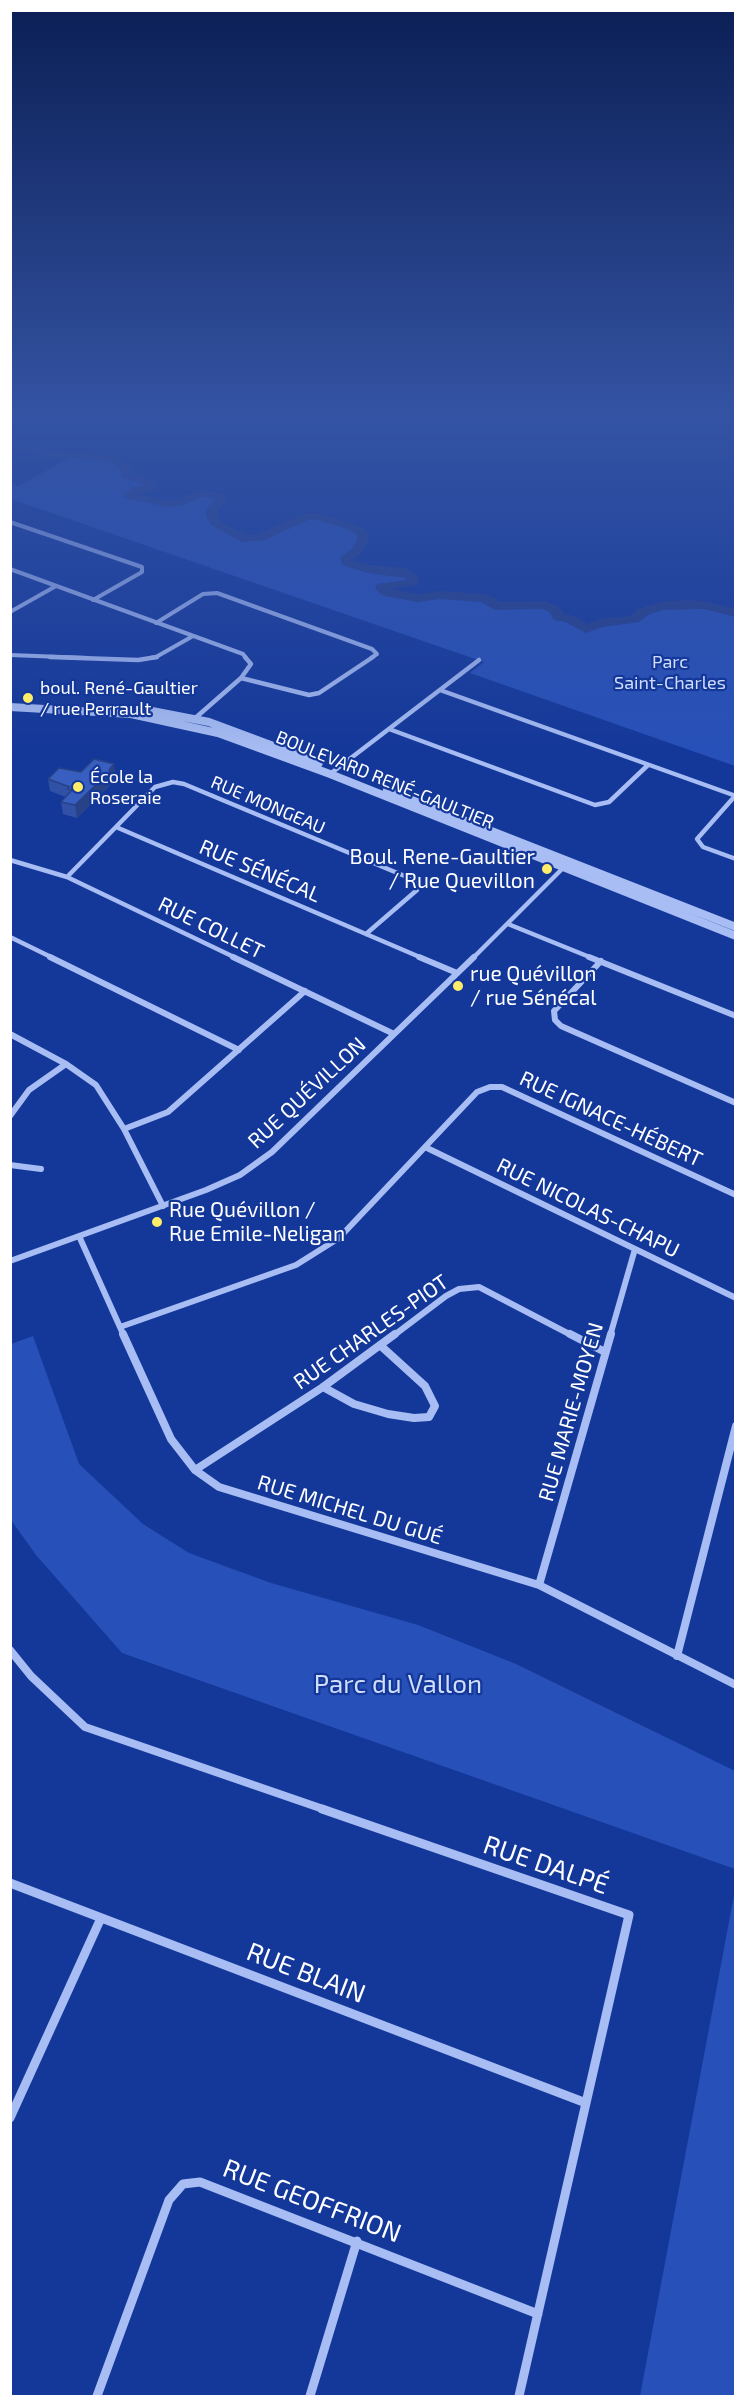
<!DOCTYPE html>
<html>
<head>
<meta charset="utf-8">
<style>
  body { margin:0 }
  #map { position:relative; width:746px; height:2407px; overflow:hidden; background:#14389a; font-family:"Exo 2",sans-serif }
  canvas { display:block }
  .frame { position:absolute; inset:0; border:12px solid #fff; pointer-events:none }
</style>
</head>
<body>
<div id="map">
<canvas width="746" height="2407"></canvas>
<div class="frame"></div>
</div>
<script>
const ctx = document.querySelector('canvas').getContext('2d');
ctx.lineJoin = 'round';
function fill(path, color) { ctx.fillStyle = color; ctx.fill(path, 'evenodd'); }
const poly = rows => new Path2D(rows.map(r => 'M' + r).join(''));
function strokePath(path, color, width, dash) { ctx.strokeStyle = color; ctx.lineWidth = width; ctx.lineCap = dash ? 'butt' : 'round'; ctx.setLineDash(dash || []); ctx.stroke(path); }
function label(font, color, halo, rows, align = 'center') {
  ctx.font = font + ' "Exo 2",sans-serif'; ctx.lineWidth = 4.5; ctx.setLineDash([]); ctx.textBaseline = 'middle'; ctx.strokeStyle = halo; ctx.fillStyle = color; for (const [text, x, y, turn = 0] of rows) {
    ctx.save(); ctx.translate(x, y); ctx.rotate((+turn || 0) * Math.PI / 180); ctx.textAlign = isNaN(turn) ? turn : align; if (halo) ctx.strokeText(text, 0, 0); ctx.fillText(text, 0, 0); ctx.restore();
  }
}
const green = poly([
  [71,457,107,457,118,462,126,469,127,475,153,484,149,489,136,490,129,496,169,504,179,503,200,493,221,497,220,502,212,509,213,517,217,525,246,539,261,537,306,517,317,516,349,526,363,533,363,540,356,551,346,557,346,562,368,569,406,572,411,576,413,582,408,584,384,586,381,588,384,592,418,598,440,595,483,598,495,606,544,605,554,609,559,617,569,619,587,629,601,623,634,619,643,612,662,606,683,604,703,605,735,613,735,766,470,673,484,662,11,499,10,484,19,486],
  [33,1336,79,1464,143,1524,189,1553,271,1583,418,1625,516,1664,735,1771,735,1869,122,1653,36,1555,11,1520,11,1344],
  [735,1890,735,2396,640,2396]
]);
const river = poly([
  [10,441,48,451,111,455,130,467,132,473,159,484,153,491,137,494,169,501,177,500,200,490,225,495,226,502,218,510,218,516,222,523,248,535,258,534,306,513,317,513,353,524,367,530,369,540,360,554,352,560,369,565,406,568,417,576,419,582,417,585,390,589,418,594,440,591,483,594,495,598,499,602,544,601,558,606,564,614,574,616,587,624,601,619,630,616,638,609,662,602,683,600,703,601,736,609,736,617,703,609,663,610,648,615,639,622,603,627,586,633,565,622,554,620,549,612,542,609,495,610,481,602,440,599,418,602,384,596,378,592,375,587,377,584,406,580,405,578,368,573,342,565,340,557,352,549,357,540,357,535,345,528,316,520,308,520,265,540,242,542,211,525,206,516,206,509,215,499,202,497,183,505,169,507,124,498,124,494,132,488,146,485,122,477,120,470,114,464,105,460,48,457,10,447,10,441]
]);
const minorFar4 = poly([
  [10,522,142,567,142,572,93,600],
  [10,569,243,654,246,658],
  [10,612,56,586],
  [156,623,203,594,217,593,372,649,377,654,371,658],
  [10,655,88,658],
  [150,658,156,657,193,636]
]);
const minorFar3 = poly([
  [50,657,138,660,157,657],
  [241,678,309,695,319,693,373,657],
  [440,690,736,796],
  [193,720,241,678,251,664,245,657],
  [389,729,595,805,609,802,648,765],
  [330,774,479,660],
  [735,796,697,839,703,847,736,859],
  [116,827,422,958],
  [10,860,67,877,236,958],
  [67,877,155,787,173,782,184,784,407,877,417,884,417,890,366,934],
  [508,924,592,958],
  [10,937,53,958],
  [473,958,566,865]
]);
const minorFar2 = poly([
  [50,957,239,1050],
  [233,957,394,1034],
  [419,957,457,973],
  [589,957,736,1016],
  [601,961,554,1011,555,1020,561,1026,736,1103],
  [10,1034,66,1064,96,1085,124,1129,163,1206],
  [10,1116,29,1090,66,1064],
  [124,1129,168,1112,305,991],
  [425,1147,736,1298],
  [10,1165,41,1169],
  [79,1236,124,1336],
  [10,1261,206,1190,240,1175,272,1152,474,957],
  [120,1327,296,1265,339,1238,477,1092,490,1087,502,1087,736,1195],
  [393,1336,446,1296,459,1289,479,1287,573,1336],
  [610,1336,635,1249]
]);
const minorFar1 = poly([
  [123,1334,171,1439,195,1470,219,1487,539,1585,736,1685],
  [570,1334,605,1352],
  [323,1387,354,1404,388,1414,414,1418,429,1417,435,1406,425,1386,381,1346],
  [195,1470,323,1387,395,1334],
  [539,1585,611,1334],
  [10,1650,31,1676,85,1727,326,1810],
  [677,1656,736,1426]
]);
const minor = poly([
  [322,1809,629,1915,519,2396],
  [10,1883,586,2103],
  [10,2118,101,1918],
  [97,2396,169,2200,183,2184,200,2182,538,2314],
  [310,2396,357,2241]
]);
const tertiary = poly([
  [10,707,131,714,218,733,330,774,736,936],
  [152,711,209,722,319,763],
  [387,790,736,927]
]);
const wall = poly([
  [81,772,116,776,111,781,111,784,77,818,63,814,61,802,66,797,50,791,48,779]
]);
const shadedWall = poly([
  [114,764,116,776,111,781,111,784,77,818,75,805]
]);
const building = poly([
  [94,759,114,764,109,770,110,771,75,805,61,802,72,790,67,789,70,787,48,779,59,768,81,772,94,759]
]);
const markers = [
  [28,698,6,"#ffed6a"],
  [78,787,6,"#ffed6a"],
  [547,869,6,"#ffed6a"],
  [458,986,6,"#ffed6a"],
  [157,1222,6,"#ffed6a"]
];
const farParknames = [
  ["Parc",670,662],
  ["Saint-Charles",670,683]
];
const farPoinames = [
  ["boul. René-Gaultier",40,688],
  ["/ rue Perrault",40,709],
  ["École la",90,777],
  ["Roseraie",90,798]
];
const farStreetnames = [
  ["BOULEVARD RENÉ-GAULTIER",385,780,22],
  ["RUE MONGEAU",268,805,23]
];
const poiNames = [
  ["Boul. Rene-Gaultier",535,857,"right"],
  ["/ Rue Quevillon",535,881,"right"],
  ["rue Quévillon",470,974],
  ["/ rue Sénécal",470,998],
  ["Rue Quévillon /",169,1210],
  ["Rue Emile-Neligan",169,1234]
];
const streetNames = [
  ["RUE SÉNÉCAL",260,871,23],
  ["RUE COLLET",211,928,26],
  ["RUE QUÉVILLON",307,1093,-43],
  ["RUE IGNACE-HÉBERT",611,1119,25],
  ["RUE NICOLAS-CHAPU",588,1208,26],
  ["RUE CHARLES-PIOT",371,1332,-35],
  ["RUE MARIE-MOYEN",571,1412,-74],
  ["RUE MICHEL DU GUÉ",350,1510,17]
];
const nearParknames = [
  ["Parc du Vallon",398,1684]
];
const nearStreetnames = [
  ["RUE DALPÉ",546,1865,19],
  ["RUE BLAIN",306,1973,21],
  ["RUE GEOFFRION",312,2201,21]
];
fill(green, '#2750b8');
fill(river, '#253f89');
strokePath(minorFar4, '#a8bdf3', 4);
strokePath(minorFar3, '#a8bdf3', 4.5);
strokePath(minorFar2, '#a8bdf3', 6);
strokePath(minorFar1, '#a8bdf3', 8);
strokePath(minor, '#a8bdf3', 9);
strokePath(tertiary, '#a8bdf3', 8);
fill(wall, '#3051a5');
fill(shadedWall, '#274286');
fill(building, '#385ec0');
strokePath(building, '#274286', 1.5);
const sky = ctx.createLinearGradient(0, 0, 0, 756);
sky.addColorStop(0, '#0b1f55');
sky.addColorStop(0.55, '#3453a3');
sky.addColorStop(1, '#3453a300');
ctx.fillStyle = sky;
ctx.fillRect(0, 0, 746, 756);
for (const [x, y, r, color] of markers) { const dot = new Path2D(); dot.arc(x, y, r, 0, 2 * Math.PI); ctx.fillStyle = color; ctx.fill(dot); strokePath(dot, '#14389a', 2); }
label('18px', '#d0ddfd', '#14389a', farParknames);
label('18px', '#fff', '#14389a', farPoinames, 'left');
label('18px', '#fff', '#14389a', farStreetnames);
label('21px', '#fff', '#14389a', poiNames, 'left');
label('21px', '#fff', '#14389a', streetNames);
label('26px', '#d0ddfd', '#14389a', nearParknames);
label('26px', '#fff', '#14389a', nearStreetnames);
</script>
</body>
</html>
